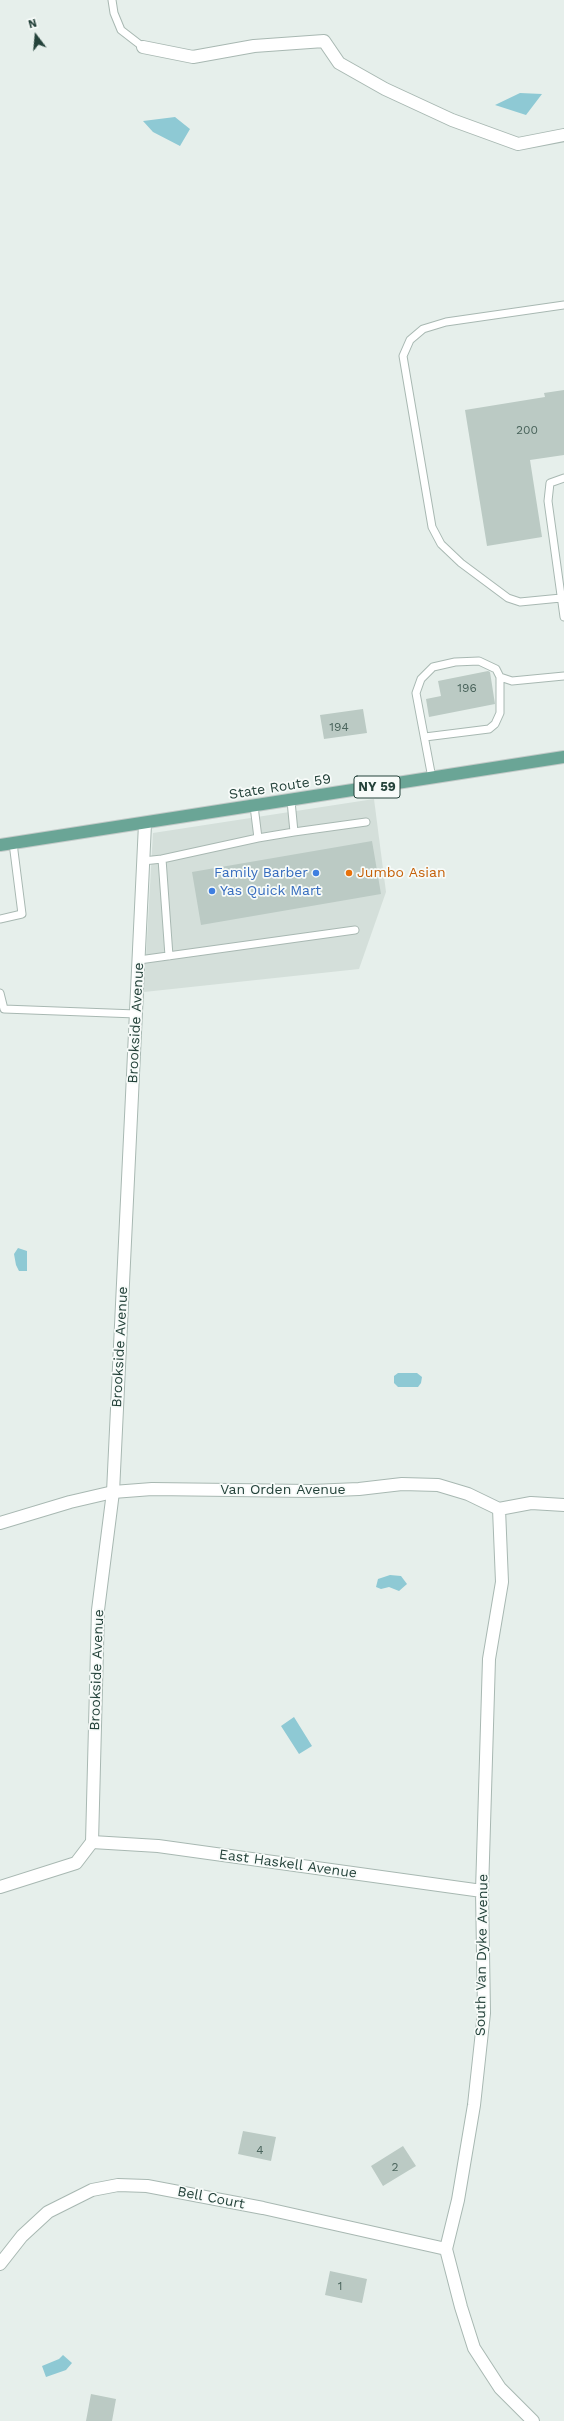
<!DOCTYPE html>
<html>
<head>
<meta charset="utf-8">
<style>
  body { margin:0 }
  #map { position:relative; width:564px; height:2421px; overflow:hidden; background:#e6efeb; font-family:"Work Sans",sans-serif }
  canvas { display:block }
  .north { position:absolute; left:16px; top:16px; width:40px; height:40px; -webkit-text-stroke:3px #f7fbf9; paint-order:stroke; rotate:344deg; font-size:11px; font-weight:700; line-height:16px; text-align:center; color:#24423a }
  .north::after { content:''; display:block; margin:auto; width:14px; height:18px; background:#24423a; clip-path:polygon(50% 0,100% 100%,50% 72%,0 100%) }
</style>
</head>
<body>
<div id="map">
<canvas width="564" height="2421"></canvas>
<div class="north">N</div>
</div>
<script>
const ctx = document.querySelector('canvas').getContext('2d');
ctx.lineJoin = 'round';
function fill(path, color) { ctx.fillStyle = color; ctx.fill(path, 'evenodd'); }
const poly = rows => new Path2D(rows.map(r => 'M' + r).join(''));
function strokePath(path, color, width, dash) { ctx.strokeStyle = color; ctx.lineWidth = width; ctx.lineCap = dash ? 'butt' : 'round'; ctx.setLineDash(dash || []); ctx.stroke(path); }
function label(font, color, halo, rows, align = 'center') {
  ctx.font = font + ' "Work Sans",sans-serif'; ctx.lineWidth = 3.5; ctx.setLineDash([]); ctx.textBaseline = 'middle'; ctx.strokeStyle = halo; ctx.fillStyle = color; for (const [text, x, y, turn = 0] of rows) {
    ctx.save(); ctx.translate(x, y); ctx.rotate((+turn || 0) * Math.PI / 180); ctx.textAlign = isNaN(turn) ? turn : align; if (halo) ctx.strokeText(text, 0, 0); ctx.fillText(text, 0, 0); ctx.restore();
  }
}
const built = poly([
  [374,799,386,892,359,969,144,992,153,833]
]);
const water = poly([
  [520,93,542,94,526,115,495,105],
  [175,117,190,129,180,146,153,132,143,121],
  [18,1248,27,1251,27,1271,19,1271,16,1265,14,1254],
  [398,1373,417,1373,422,1377,421,1383,418,1387,398,1387,394,1383,394,1376],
  [390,1575,401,1576,407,1584,399,1591,389,1587,381,1589,376,1587,378,1579],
  [294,1717,312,1746,299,1754,281,1726],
  [63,2355,72,2363,66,2370,46,2377,42,2366,59,2359]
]);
const building = poly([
  [564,390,564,455,530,460,542,537,487,546,465,410,545,397,544,393],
  [488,671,490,672,495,704,429,717,426,699,441,696,438,681],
  [363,709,367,733,324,739,320,715],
  [372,841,381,894,201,925,192,872],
  [243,2131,276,2137,271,2161,238,2154],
  [403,2146,416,2166,383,2186,371,2166],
  [330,2271,367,2279,362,2303,325,2295],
  [91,2394,116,2399,112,2421,86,2421]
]);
const service = poly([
  [112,0,114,13,121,30,143,47],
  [564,478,550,483,548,501,564,617],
  [561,598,520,602,508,598,461,563,441,544,432,527,403,356,410,340,423,329,446,322,564,305],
  [425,737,489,729,495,724,500,713,500,677],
  [432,778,416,693,421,679,433,667,455,662,479,661,496,669,500,677,512,681,564,676],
  [294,832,366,822],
  [258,838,294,832,291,801],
  [162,859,258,838,254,806],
  [143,861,162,859,169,956],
  [0,919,22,914,13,843],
  [139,960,355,930],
  [0,993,4,1009,136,1014]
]);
const minor = poly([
  [143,47,193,57,254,46,324,41,339,63,385,89,452,120,518,144,564,135],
  [499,1509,502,1582,489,1659,482,1891,484,2013,474,2105,458,2200,446,2249,461,2307,474,2348,500,2388,533,2421],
  [0,1523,70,1502,113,1492,152,1489,311,1491,359,1489,402,1484,438,1485,468,1494,499,1509,531,1503,564,1505],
  [92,1842,158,1846,482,1891],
  [0,2264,22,2236,48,2212,92,2190,118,2185,147,2186,263,2208,446,2249]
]);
const tertiary = poly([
  [0,1887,76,1863,92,1842,98,1610,113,1492,145,824]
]);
const primary = poly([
  [0,845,564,757]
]);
const markers = [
  [316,873,4,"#3f7fe0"],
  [349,873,4,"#e8710a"],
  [212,891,4,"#3f7fe0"]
];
const numberNames = [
  ["200",527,430],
  ["196",467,688],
  ["194",339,727],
  ["4",260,2150],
  ["2",395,2167],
  ["1",340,2286]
];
const shields = [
  [377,787,46]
];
const shieldNames = [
  ["NY 59",377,787]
];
const streetNames = [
  ["State Route 59",280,787,-9],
  ["Brookside Avenue",136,1023,-87],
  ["Brookside Avenue",120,1347,-87],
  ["Van Orden Avenue",283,1490],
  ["Brookside Avenue",97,1670,-88],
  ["East Haskell Avenue",288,1864,8],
  ["South Van Dyke Avenue",482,1955,-89],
  ["Bell Court",211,2198,11]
];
const shopNames = [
  ["Family Barber",308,873],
  ["Yas Quick Mart",220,891,"left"]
];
const foodNames = [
  ["Jumbo Asian",357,873]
];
fill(built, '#d4dfda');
fill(water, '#8ec9d4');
fill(building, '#bbcac4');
strokePath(service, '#a8b8b2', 9);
strokePath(minor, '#a8b8b2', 14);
strokePath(tertiary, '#a8b8b2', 14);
strokePath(primary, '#c2cac8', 14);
strokePath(service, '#fff', 7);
strokePath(minor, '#fff', 12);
strokePath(tertiary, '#fff', 12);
strokePath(primary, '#6aa596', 12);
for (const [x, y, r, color] of markers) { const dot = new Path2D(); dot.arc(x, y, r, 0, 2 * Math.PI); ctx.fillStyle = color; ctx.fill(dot); strokePath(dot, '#f7fbf9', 1.5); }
label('12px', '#4a645c', null, numberNames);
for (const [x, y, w] of shields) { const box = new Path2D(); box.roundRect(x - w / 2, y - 11, w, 22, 3); ctx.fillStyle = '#f7fbf9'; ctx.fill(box); strokePath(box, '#24423a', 1); }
label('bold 13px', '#24423a', null, shieldNames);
label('14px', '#24423a', '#f7fbf9', streetNames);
label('14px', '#366cbe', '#f7fbf9', shopNames, 'right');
label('14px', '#c56008', '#f7fbf9', foodNames, 'left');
</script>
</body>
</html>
